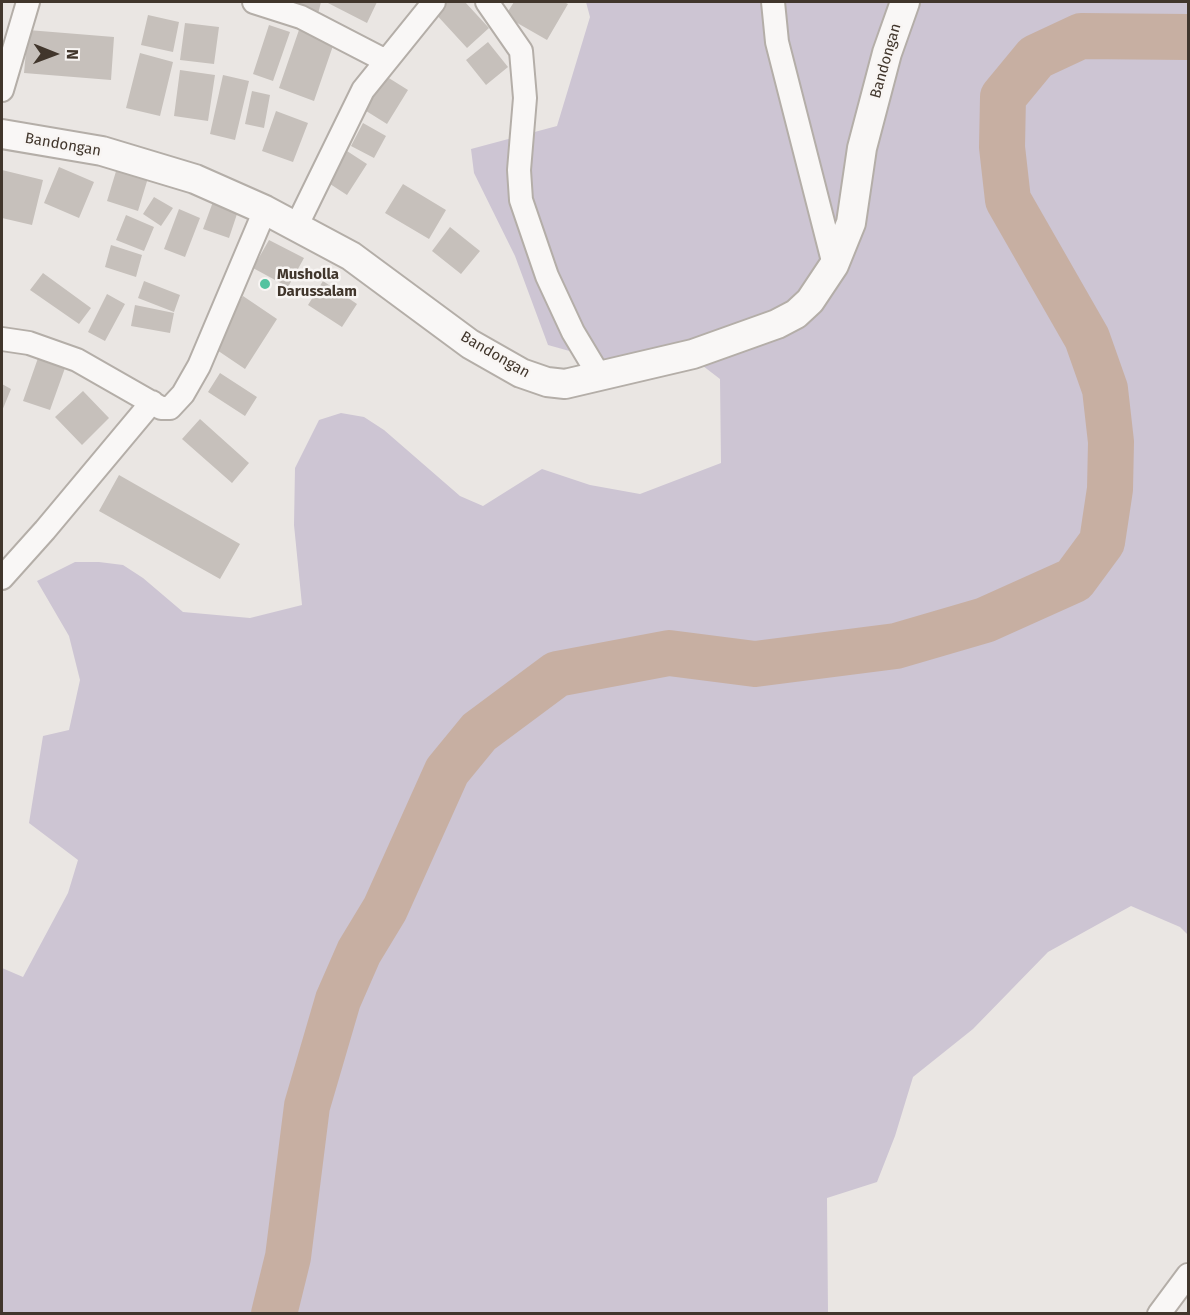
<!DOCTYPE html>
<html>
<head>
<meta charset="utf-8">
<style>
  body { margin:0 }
  #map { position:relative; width:1190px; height:1315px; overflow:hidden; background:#eae6e3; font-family:"Fira Sans",sans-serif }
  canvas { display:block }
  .frame { position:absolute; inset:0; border:3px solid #41362c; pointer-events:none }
  .north { position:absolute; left:24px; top:24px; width:60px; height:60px; -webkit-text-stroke:4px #f8f5f3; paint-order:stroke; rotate:91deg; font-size:16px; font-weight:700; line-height:24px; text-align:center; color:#41362c }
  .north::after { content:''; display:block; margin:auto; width:21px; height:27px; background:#41362c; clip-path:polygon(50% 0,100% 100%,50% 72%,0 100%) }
</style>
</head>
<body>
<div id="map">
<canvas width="1190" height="1315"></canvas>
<div class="frame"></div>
<div class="north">N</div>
</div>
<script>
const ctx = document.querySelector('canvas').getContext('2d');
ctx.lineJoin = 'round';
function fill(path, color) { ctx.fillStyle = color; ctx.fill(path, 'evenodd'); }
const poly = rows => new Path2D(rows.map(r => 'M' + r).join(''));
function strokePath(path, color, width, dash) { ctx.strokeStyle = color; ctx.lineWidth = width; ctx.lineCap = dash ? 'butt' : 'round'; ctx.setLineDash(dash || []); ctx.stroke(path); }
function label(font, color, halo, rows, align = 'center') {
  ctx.font = font + ' "Fira Sans",sans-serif'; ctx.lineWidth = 5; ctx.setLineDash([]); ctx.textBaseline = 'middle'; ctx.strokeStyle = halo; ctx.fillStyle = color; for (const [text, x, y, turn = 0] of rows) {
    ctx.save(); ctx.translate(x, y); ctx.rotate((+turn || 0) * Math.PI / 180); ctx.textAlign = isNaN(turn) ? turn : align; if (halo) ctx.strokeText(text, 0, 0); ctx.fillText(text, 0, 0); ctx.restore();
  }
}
const green = poly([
  [586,2,1188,2,1188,935,1180,927,1131,906,1048,952,973,1029,913,1077,895,1136,877,1182,827,1198,828,1313,2,1313,2,968,23,977,68,893,78,860,29,823,43,736,69,730,80,680,69,636,37,581,75,562,99,562,123,565,143,578,183,612,250,618,302,605,294,525,295,468,319,420,341,413,364,417,384,430,460,496,483,506,542,469,590,485,640,494,721,463,720,379,673,343,623,366,548,345,515,256,474,173,471,149,557,126,590,17]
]);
const river = poly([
  [274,1314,288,1257,307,1106,338,1000,359,952,385,909,447,771,479,732,557,674,669,653,755,664,896,646,985,620,1074,580,1102,542,1110,489,1111,442,1105,389,1087,338,1008,200,1002,147,1003,97,1036,57,1081,36,1188,37]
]);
const building = poly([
  [290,2,321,2,318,14,289,6],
  [326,2,377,2,367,23],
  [444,2,465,2,489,28,467,48,433,11],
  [514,2,564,2,568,4,547,40,505,16],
  [148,15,179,22,173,52,141,45],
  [185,23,219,27,214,64,180,60],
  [269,25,290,32,273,81,253,74],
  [300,27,335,40,314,101,279,88],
  [28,30,114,37,111,80,24,73],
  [488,42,508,67,486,85,466,60],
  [140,53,173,62,160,116,126,108],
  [180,70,215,75,208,121,174,116],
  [223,75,249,81,235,140,210,134],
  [384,75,408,90,387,124,363,109],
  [252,91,270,95,264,128,245,124],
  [276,111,308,123,293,162,262,151],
  [363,123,386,136,374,158,351,146],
  [347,151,367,164,347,195,327,182],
  [59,167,94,182,79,218,44,203],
  [117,168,148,178,138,211,107,201],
  [2,170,43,180,32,225,2,218],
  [403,184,446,210,429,239,385,213],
  [154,197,173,208,161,226,143,214],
  [214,199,239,208,229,238,203,229],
  [179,209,200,218,185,257,164,249],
  [126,215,154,227,144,251,116,240],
  [450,227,480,251,461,274,432,251],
  [269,240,304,258,288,287,253,268],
  [111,245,142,255,136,277,105,267],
  [43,273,91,308,79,324,30,290],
  [144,281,180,295,174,312,138,298],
  [323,281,357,304,342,327,308,305],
  [107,294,125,304,105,341,88,332],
  [243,296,277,319,245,369,211,346],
  [135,305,174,313,170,333,131,326],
  [38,358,65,368,50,410,23,401],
  [220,373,257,397,245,416,208,392],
  [2,384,11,389,2,411],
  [83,391,109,418,82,445,55,417],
  [200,419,249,463,232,483,182,439],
  [119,475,240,544,220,579,99,511]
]);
const minor = poly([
  [254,2,301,17,384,60],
  [487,2,521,51,525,98,519,170,521,200,547,276,573,332,600,377],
  [773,2,777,42,834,265],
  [2,90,28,2],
  [297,225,363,90,434,2],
  [2,339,29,343,77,360,161,408,170,408,183,394,199,366,265,210],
  [2,578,45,530,152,402],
  [1159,1314,1188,1275]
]);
const tertiary = poly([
  [2,134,102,151,195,179,265,210,351,256,470,344,521,373,547,382,565,384,693,354,777,324,796,314,810,301,834,265,851,223,862,148,887,53,905,2]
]);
const markers = [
  [265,284,6,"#54c3a0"]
];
const streetNames = [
  ["Bandongan",886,61,-74],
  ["Bandongan",63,145,10],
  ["Bandongan",495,355,30]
];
const poiNames = [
  ["Musholla",277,275],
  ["Darussalam",277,292]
];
fill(green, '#cdc5d3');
strokePath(river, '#c7afa2', 46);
fill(building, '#c6c0bb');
strokePath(minor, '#b4aea8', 26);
strokePath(tertiary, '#b4aea8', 32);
strokePath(minor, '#f9f7f6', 22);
strokePath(tertiary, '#f9f7f6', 28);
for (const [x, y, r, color] of markers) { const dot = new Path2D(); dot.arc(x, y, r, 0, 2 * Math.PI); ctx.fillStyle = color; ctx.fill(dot); strokePath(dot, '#f8f5f3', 2); }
label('15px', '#41362c', '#f8f5f3', streetNames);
label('bold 15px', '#41362c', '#f8f5f3', poiNames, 'left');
</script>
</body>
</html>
